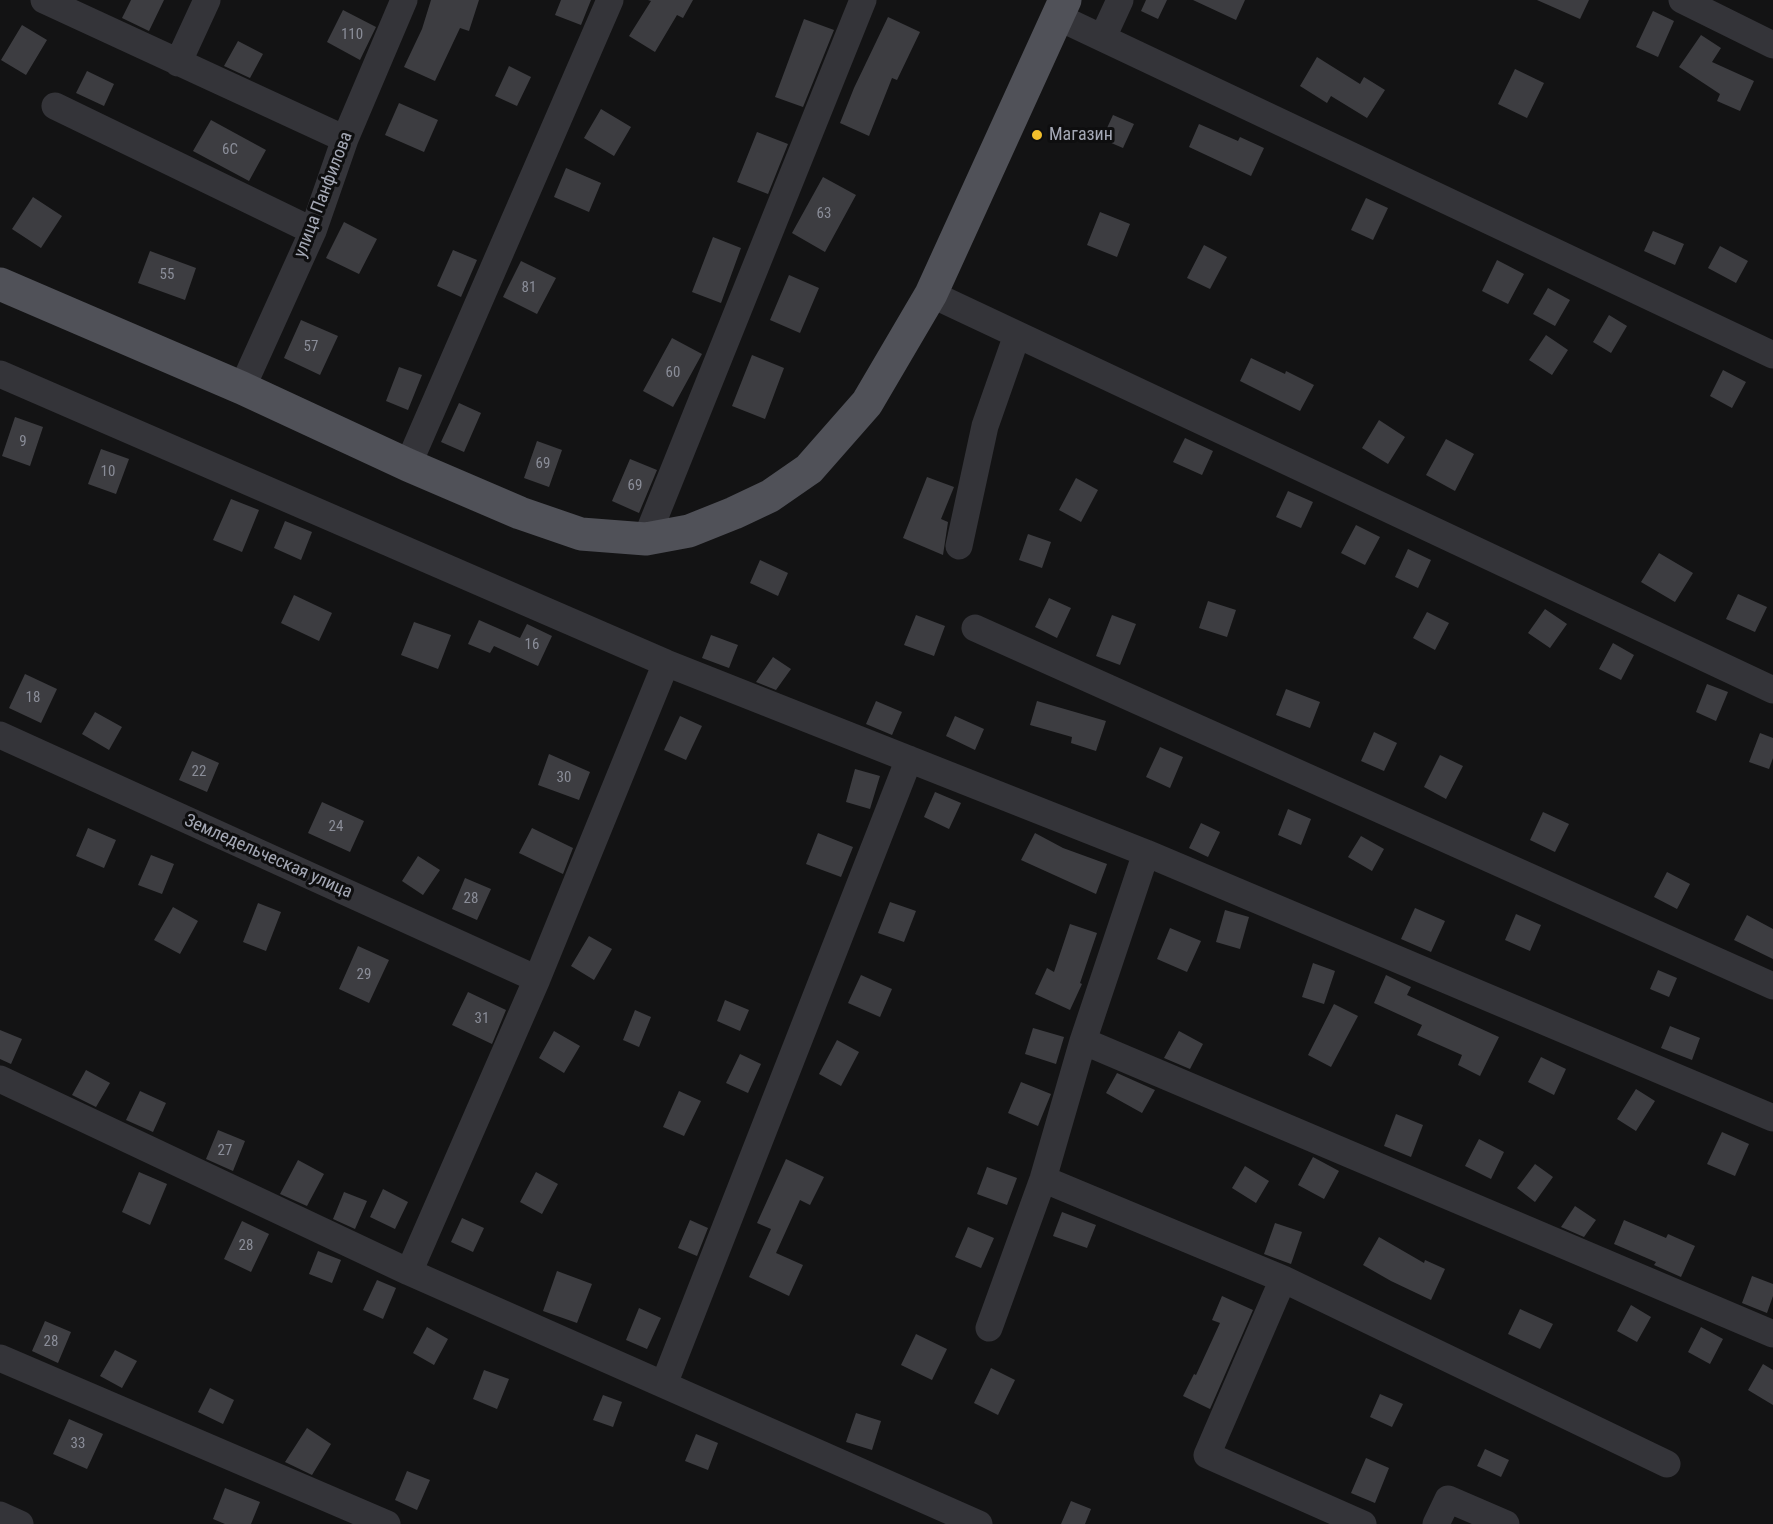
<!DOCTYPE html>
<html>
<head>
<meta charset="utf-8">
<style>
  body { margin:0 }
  canvas { display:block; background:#131314 }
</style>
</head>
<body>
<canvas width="1773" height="1524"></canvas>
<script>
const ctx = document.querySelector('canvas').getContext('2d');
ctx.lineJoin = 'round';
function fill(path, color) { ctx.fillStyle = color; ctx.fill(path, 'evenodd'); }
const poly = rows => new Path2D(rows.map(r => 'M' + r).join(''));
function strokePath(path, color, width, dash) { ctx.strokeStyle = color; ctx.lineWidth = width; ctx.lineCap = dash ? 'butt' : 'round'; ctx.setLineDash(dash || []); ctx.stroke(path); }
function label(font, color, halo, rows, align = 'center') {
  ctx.font = font + ' "Roboto Condensed",sans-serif'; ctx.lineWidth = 6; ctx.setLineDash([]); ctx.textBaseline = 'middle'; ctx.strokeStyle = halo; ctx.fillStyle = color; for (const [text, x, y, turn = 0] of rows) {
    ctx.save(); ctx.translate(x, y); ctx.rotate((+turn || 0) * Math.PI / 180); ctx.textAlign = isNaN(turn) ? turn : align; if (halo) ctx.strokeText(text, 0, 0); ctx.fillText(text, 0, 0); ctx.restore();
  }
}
const building = poly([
  [131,0,164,0,149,31,122,18],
  [431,0,479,0,469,31,460,28,435,81,404,67,422,29],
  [561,0,591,0,581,25,555,15],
  [648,0,693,0,683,18,677,15,655,52,629,36,651,1],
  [1146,0,1167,0,1158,19,1141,11],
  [1193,0,1245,0,1236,20],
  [1537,0,1589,0,1580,19],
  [343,10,376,27,360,60,327,42],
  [1653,11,1674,21,1658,57,1636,47],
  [888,17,920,32,897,80,892,78,869,136,840,123,854,88],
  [804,19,834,30,803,107,775,97],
  [22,25,47,40,26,75,1,60],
  [1701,35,1721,48,1712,62,1754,81,1740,111,1717,101,1720,94,1679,67],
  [238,41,263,54,250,78,224,66],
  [1317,57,1360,84,1364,77,1385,90,1367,118,1331,96,1327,103,1300,86],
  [509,66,531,77,517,106,495,96],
  [1515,69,1544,83,1527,118,1498,104],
  [87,71,114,84,104,106,76,93],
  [399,103,438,120,424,152,385,135],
  [601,109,631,127,614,156,584,138],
  [1113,115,1134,124,1123,148,1102,139],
  [211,120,266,150,249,181,193,151],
  [1199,124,1238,141,1240,137,1264,148,1251,176,1189,147],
  [757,132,788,144,768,194,737,182],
  [566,168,601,183,589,212,554,197],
  [823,177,856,195,825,252,792,233],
  [33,197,62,216,41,248,12,229],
  [1366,198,1388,208,1373,240,1351,230],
  [1100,212,1130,224,1117,257,1087,245],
  [344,222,377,239,359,274,326,258],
  [1653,231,1684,244,1675,265,1644,251],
  [713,237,741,248,721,303,692,292],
  [1204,245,1227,257,1210,289,1187,278],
  [1720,246,1748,261,1736,283,1708,268],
  [453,250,477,260,461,297,437,286],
  [150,251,196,268,185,300,138,283],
  [1497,260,1524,274,1508,304,1482,291],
  [521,261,556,278,537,314,503,297],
  [789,275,819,288,800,333,770,320],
  [1548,288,1570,300,1555,326,1533,314],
  [1609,315,1627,326,1611,353,1593,342],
  [301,320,338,336,320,375,284,358],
  [1546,335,1568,350,1552,375,1529,360],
  [672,338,702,354,673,407,643,391],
  [752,355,784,368,765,419,732,406],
  [1251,358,1285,374,1286,371,1314,385,1300,411,1240,381],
  [399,367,422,375,408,410,386,401],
  [1723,370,1746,382,1732,408,1710,396],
  [459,403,481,413,464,452,441,442],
  [15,417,43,427,30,466,2,456],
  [1379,420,1405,437,1388,464,1362,448],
  [1185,438,1213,451,1202,475,1173,462],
  [1446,439,1474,454,1455,491,1426,475],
  [537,441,562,450,549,487,524,478],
  [101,449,129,459,116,494,88,484],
  [630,459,657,470,639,513,612,501],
  [927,477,954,487,941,519,948,522,943,555,903,538],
  [1076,478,1098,490,1081,522,1059,510],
  [1288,491,1313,502,1301,528,1276,517],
  [231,499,259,510,242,552,213,540],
  [285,521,312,532,301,560,274,548],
  [1356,525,1380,537,1365,565,1341,553],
  [1028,534,1051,542,1042,568,1019,560],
  [1408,549,1431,560,1418,588,1395,577],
  [1659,553,1693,573,1675,602,1641,582],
  [760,560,788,573,778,596,750,583],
  [1738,594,1767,607,1755,632,1726,619],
  [294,595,332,613,319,641,281,623],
  [1049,598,1071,608,1057,638,1035,627],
  [1208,601,1236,610,1227,637,1199,628],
  [1545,609,1567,624,1550,648,1528,633],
  [1427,612,1449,623,1435,650,1413,638],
  [916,615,945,626,934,656,904,645],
  [1112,615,1136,624,1120,665,1096,656],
  [479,620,520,638,527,624,552,636,538,666,494,646,490,653,468,644],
  [414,622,451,635,438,669,401,655],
  [711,635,738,645,729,668,702,658],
  [1613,643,1634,655,1621,680,1599,669],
  [773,657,791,669,776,690,756,682],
  [25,674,57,689,41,723,9,708],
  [1707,684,1728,692,1716,721,1696,712],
  [1286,689,1320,702,1310,728,1276,715],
  [876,701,902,712,892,735,866,724],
  [1037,701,1106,721,1096,751,1071,743,1072,737,1030,725],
  [95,712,122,727,109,750,82,734],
  [680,716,702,726,686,760,664,750],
  [955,716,984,729,975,750,946,736],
  [1374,732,1397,743,1384,771,1361,761],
  [1760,733,1773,738,1773,758,1769,769,1749,762],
  [1160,747,1183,757,1170,788,1146,777],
  [192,751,219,763,207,792,179,780],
  [549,754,590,772,579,800,538,785],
  [1440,755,1463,766,1446,799,1424,787],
  [855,769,880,776,870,809,846,802],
  [935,792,961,803,949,829,924,817],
  [322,802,364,821,350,852,308,833],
  [1288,809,1311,819,1301,845,1278,835],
  [1543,812,1569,824,1555,852,1530,840],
  [1201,823,1220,832,1208,857,1189,848],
  [88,828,116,840,104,868,76,856],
  [532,828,573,848,563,874,519,853],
  [818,833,853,847,841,877,806,864],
  [1035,833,1063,848,1107,864,1096,894,1021,860],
  [1361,836,1384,849,1372,871,1348,857],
  [151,855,174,864,162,894,138,885],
  [418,856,440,870,423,895,402,881],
  [1667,872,1690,884,1677,909,1654,897],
  [465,878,491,889,477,920,452,909],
  [890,902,916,911,904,942,878,933],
  [258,903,281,912,266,951,243,942],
  [173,907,198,921,180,954,154,940],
  [1415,908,1445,921,1431,952,1401,939],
  [1225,910,1249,917,1240,949,1216,942],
  [1516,914,1541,925,1530,951,1505,940],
  [1747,915,1773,929,1773,959,1734,940],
  [1070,924,1097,933,1080,983,1082,984,1070,1010,1035,994,1047,968,1054,972],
  [1170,928,1201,941,1187,972,1157,959],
  [589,936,612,949,594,980,571,966],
  [358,946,389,960,369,1003,339,989],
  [1313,963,1335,971,1324,1004,1302,997],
  [1658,970,1677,978,1669,997,1650,989],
  [861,975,892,989,880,1017,848,1003],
  [1386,975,1411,987,1407,995,1499,1037,1480,1076,1458,1065,1462,1055,1417,1035,1422,1025,1374,1003],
  [468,992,506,1010,492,1044,452,1025],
  [725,1000,749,1010,740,1031,717,1021],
  [1334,1004,1358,1016,1331,1067,1308,1055],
  [635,1010,651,1017,639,1047,623,1040],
  [1670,1026,1700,1038,1692,1060,1661,1048],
  [1033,1028,1064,1037,1056,1064,1025,1054],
  [0,1030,22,1039,11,1064,0,1059],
  [554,1031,580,1046,564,1073,539,1058],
  [1179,1031,1203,1044,1190,1069,1164,1058],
  [837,1040,859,1052,841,1086,819,1074],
  [740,1054,761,1064,748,1093,726,1083],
  [1541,1057,1566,1069,1554,1095,1528,1082],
  [86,1070,110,1083,96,1107,72,1095],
  [1117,1073,1155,1090,1142,1113,1106,1093],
  [1021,1082,1051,1094,1038,1126,1008,1113],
  [1636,1089,1655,1101,1636,1131,1617,1119],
  [140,1091,166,1103,153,1132,126,1120],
  [679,1091,701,1101,684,1136,663,1127],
  [1396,1114,1423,1125,1411,1157,1384,1146],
  [218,1130,245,1141,233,1171,206,1159],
  [1722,1132,1749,1144,1735,1176,1707,1164],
  [1479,1139,1504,1152,1491,1179,1465,1166],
  [1313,1157,1339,1171,1324,1199,1298,1185],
  [786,1159,824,1177,810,1205,800,1200,776,1253,803,1265,789,1296,749,1277,771,1229,757,1223],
  [298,1160,324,1174,307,1206,280,1194],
  [1535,1164,1553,1177,1535,1202,1517,1188],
  [1245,1166,1269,1181,1256,1203,1232,1188],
  [987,1167,1017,1178,1007,1205,977,1194],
  [139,1172,167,1184,150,1225,122,1212],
  [536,1172,558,1184,542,1214,520,1202],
  [383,1189,408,1202,395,1229,370,1217],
  [344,1192,367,1201,355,1229,333,1219],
  [1575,1206,1596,1220,1584,1237,1561,1227],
  [1062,1212,1096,1225,1087,1248,1053,1236],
  [462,1218,484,1228,473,1252,451,1242],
  [690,1220,708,1228,697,1256,678,1248],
  [1624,1220,1666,1238,1668,1234,1695,1246,1681,1277,1654,1265,1656,1262,1614,1244],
  [242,1221,269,1234,251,1272,224,1259],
  [1275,1223,1302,1232,1291,1264,1264,1254],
  [968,1227,994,1238,981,1268,955,1257],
  [1379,1237,1424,1263,1425,1260,1445,1269,1431,1300,1391,1281,1363,1265],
  [318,1251,341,1260,332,1283,309,1274],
  [557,1271,592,1284,577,1323,543,1311],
  [1752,1276,1773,1284,1773,1296,1767,1313,1742,1303],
  [377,1280,396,1288,383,1319,363,1310],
  [1222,1296,1253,1310,1210,1409,1183,1396,1194,1374,1196,1375,1220,1323,1212,1320],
  [1631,1305,1651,1317,1637,1342,1617,1331],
  [639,1308,661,1318,647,1349,626,1340],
  [1520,1309,1553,1324,1540,1349,1508,1334],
  [45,1321,71,1332,58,1363,32,1351],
  [427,1327,448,1339,434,1365,413,1353],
  [1701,1327,1723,1339,1710,1364,1688,1352],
  [916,1334,947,1349,932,1380,901,1365],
  [115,1350,137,1361,122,1388,100,1376],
  [1763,1364,1773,1370,1773,1405,1748,1390],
  [991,1368,1015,1380,998,1415,974,1403],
  [484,1370,509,1379,497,1409,473,1399],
  [210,1388,234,1400,223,1424,198,1412],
  [1380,1394,1403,1404,1392,1427,1370,1417],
  [603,1395,622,1402,613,1427,593,1420],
  [856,1413,881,1421,872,1450,846,1442],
  [69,1419,103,1434,87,1469,53,1454],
  [307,1428,331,1444,312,1475,285,1462],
  [696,1434,718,1443,708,1470,685,1461],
  [1485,1449,1509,1460,1501,1477,1477,1466],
  [1366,1458,1389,1468,1375,1503,1351,1493],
  [407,1471,430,1480,417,1510,395,1500],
  [225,1488,260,1502,251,1524,225,1524,213,1519],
  [1071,1501,1091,1509,1085,1524,1061,1524]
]);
const minor = poly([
  [44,0,345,139],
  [1682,0,1773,45],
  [1058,17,1773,355],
  [1103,37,1120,0],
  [178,63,207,0],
  [55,106,313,231],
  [931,294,1773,690],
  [0,374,666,663,1146,853,1773,1118],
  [242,388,313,231,345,139,404,0],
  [408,465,610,0],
  [646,539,863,0],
  [959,546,985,426,1017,335],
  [975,628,1773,986],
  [0,735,537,979],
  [1083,1041,1773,1334],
  [0,1079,409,1272,979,1524],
  [1043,1179,1283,1279,1667,1464],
  [409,1272,537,979,666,663],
  [1283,1279,1207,1455,1363,1524],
  [989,1328,1043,1179,1083,1041,1146,853],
  [0,1358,387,1524],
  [664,1384,909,759],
  [0,1515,20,1524],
  [1436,1524,1448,1499,1506,1524]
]);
const major = poly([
  [0,284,242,388,408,465,520,513,581,534,646,539,689,531,734,513,770,496,809,469,867,403,931,294,1065,0]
]);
const markers = [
  [1037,135,6,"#f2bf2c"]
];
const numberNames = [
  ["110",352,35],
  ["6С",230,150],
  ["63",824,214],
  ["55",167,275],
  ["81",529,288],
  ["57",311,347],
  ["60",673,373],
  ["9",23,442],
  ["69",543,464],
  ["10",108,472],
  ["69",635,486],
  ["16",532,645],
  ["18",33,698],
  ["22",199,772],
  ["30",564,778],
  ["24",336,827],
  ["28",471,899],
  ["29",364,975],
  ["31",482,1019],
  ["27",225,1151],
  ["28",246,1246],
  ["28",51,1342],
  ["33",78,1444]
];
const poiNames = [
  ["Магазин",1049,135]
];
const streetNames = [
  ["улица Панфилова",324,195,-69],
  ["Земледельческая улица",268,857,24]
];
fill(building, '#3d3d41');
strokePath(minor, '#343439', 27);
strokePath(major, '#505158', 33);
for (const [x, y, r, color] of markers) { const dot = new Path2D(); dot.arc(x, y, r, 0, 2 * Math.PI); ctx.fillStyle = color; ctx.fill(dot); strokePath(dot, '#0e0e0f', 2); }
label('15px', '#8a8d98', null, numberNames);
label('18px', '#a4a8b5', '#0e0e0f', poiNames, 'left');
label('18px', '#a4a8b5', '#0e0e0f', streetNames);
</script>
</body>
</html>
